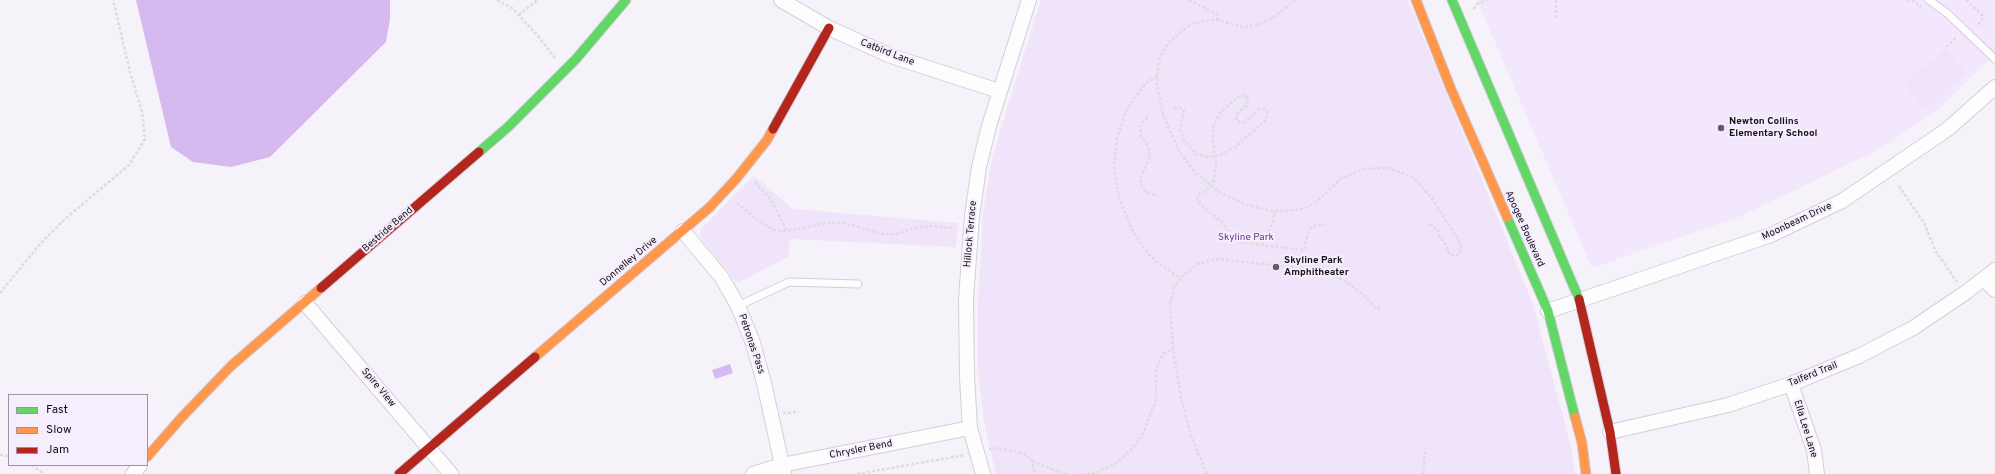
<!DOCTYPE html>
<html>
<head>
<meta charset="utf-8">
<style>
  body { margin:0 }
  #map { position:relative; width:1995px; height:474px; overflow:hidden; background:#f6f2fa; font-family:Overpass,sans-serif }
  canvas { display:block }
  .legend { position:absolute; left:8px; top:394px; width:140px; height:72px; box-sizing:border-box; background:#f6eefd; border:1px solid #9c95a1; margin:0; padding:5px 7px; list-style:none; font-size:12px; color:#140f17 }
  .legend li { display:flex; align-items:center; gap:8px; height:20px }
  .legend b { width:20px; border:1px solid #9c95a1 }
</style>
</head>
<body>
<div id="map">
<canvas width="1995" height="474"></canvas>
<ul class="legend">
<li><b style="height:5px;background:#63d668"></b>Fast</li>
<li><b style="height:5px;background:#ff974d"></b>Slow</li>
<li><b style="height:5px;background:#b3261e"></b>Jam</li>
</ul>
</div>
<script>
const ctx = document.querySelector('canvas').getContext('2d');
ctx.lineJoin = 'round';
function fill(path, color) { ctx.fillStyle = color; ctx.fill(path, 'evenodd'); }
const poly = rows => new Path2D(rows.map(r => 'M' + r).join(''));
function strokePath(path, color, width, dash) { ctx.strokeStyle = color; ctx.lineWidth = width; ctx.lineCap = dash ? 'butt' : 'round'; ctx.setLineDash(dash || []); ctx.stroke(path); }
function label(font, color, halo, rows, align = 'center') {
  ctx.font = font + ' Overpass,sans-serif'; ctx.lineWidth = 4; ctx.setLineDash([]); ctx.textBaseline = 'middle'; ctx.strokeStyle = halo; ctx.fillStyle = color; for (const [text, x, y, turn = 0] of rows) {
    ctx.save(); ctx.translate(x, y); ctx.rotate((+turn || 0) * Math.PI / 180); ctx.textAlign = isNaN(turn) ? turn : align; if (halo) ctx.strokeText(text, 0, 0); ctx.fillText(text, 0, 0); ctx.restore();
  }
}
const built = poly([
  [1477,0,1995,0,1995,54,1939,109,1882,148,1739,217,1592,268]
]);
const green = poly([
  [1041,0,1408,0,1533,304,1571,447,1575,474,996,474,984,422,978,368,978,304,983,214,991,164,1004,118],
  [1945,48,1967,72,1926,110,1904,85],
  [754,176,793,209,958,223,956,247,790,239,788,257,737,283,703,242,700,235,701,229]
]);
const water = poly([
  [136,0,390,0,390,19,386,42,270,157,231,167,193,162,171,147],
  [730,364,733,373,715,379,712,370]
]);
const path = poly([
  [497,0,512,8,538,36,555,58],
  [1189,0,1214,13,1218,15,1218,20],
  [1295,0,1273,18,1258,25,1243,27,1218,20,1209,20,1191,24,1168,43,1161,55,1158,66,1157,85,1164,118,1180,153,1195,172,1218,191,1245,204,1273,211,1297,210,1307,207,1318,200,1342,178,1363,169,1388,168,1400,172,1413,178,1431,197,1461,244,1460,253,1457,255,1450,255,1445,243,1439,236,1438,230,1428,223],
  [1556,0,1556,18],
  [1907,0,1912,0,1921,7],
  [1966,0,1982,15,1982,21,1976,26],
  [1474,9,1477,4,1487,0],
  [519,15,537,0],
  [1946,47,1957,37],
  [1157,76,1145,84,1127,109,1117,138,1114,167,1119,197,1132,230,1147,252,1157,262,1180,278],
  [1174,109,1182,108,1184,111,1180,130,1185,142,1196,154,1209,157,1214,156,1215,156,1220,155,1234,148,1266,120,1268,112,1265,109,1260,109,1245,122,1240,122,1236,119,1237,114,1246,106,1248,101,1246,96,1240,95,1219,114,1213,128,1213,143,1215,156,1216,162,1216,168,1213,183,1207,190,1198,195,1197,199,1200,204,1222,222,1234,240,1244,243,1304,250,1308,233,1311,228,1317,225,1325,225],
  [1148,118,1144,120,1140,127,1141,135,1148,146,1150,156,1140,179,1142,187,1145,191,1158,196],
  [755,182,771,200,787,231,827,223,844,223,884,234,897,234,914,228,934,226,952,228],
  [1899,186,1924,223,1935,250,1957,282],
  [737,203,757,220,774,230,786,231],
  [1262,245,1272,224,1275,211],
  [0,293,40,244,65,219,129,165,145,139,142,112,130,72,113,0],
  [783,413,799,412],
  [989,449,994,448,1023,453,1032,461,1035,474],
  [0,455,9,456],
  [1032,461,1051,469,1067,474],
  [32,465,44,474],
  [857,474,965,455],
  [1087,474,1098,472,1116,463,1130,451,1142,436,1156,400,1156,372,1158,365,1163,354,1173,349],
  [1207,474,1191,436,1181,398,1173,349,1170,304,1174,288,1180,278,1198,264,1217,259,1312,269,1334,275,1346,282,1365,296,1376,309,1380,308],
  [1423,474,1425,452]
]);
const lane = poly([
  [1929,0,1948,14,1995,59],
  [738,306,789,282,858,284]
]);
const street = poly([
  [781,0,829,28,891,56,999,91],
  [683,231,722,278,738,306,753,343,764,383,784,474],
  [1984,279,1995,290],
  [305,303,451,474],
  [1548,311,1771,235,1842,201,1948,129,1995,87],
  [1791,384,1814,450,1817,474],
  [1610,432,1728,405,1791,384,1859,356,1913,328,1965,293,1995,270],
  [133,474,140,465],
  [753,474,782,465,970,428],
  [983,474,970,428,967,377,966,299,972,216,979,167,989,126,1029,0]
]);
const fast = poly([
  [1452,0,1579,299],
  [479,152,508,127,576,59,626,0],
  [1507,217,1548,311,1575,417]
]);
const slow = poly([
  [1416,0,1451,89,1507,217],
  [535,357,710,207,736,179,767,140,773,129],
  [1575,417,1582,443,1586,474],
  [147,457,182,417,231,366,321,288]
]);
const jam = poly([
  [773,129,829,28],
  [321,288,479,152],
  [1579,299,1610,432,1616,474],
  [399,474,535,357]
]);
const markers = [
  [1721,128,4,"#635e66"],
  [1276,267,4,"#635e66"]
];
const streetNames = [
  ["Catbird Lane",887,53,21],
  ["Moonbeam Drive",1797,222,-25],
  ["Apogee Boulevard",1524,229,66],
  ["Bestride Bend",388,230,-41],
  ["Hillock Terrace",971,234,-85],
  ["Donnelley Drive",629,262,-40],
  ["Petronas Pass",751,344,71],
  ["Talferd Trail",1813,375,-22],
  ["Spire View",378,388,50],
  ["Ella Lee Lane",1805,429,73],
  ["Chrysler Bend",861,450,-11]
];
const poiNames = [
  ["Newton Collins",1729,122],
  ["Elementary School",1729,134],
  ["Skyline Park",1284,261],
  ["Amphitheater",1284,273]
];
const parkNames = [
  ["Skyline Park",1246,238]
];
fill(built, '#f2e7fc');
fill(green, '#efe4fa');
fill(water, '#d6b9ee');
strokePath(lane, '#d3cfd7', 9);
strokePath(street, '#d3cfd7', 16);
strokePath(fast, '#d3cfd7', 11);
strokePath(slow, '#d3cfd7', 11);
strokePath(jam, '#d3cfd7', 11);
strokePath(path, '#dddcde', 2.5, [3, 2]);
strokePath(lane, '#fefdfe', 7);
strokePath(street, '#fefdfe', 14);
strokePath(fast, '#63d668', 9);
strokePath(slow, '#ff974d', 9);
strokePath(jam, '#b3261e', 9);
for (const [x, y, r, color] of markers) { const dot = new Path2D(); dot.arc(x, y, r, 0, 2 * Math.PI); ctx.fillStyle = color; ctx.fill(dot); strokePath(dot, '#f6eefd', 1.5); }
label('10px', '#140f17', '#f6eefd', streetNames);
label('bold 10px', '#140f17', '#f6eefd', poiNames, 'left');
label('10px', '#673689', '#f6eefd', parkNames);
</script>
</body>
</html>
